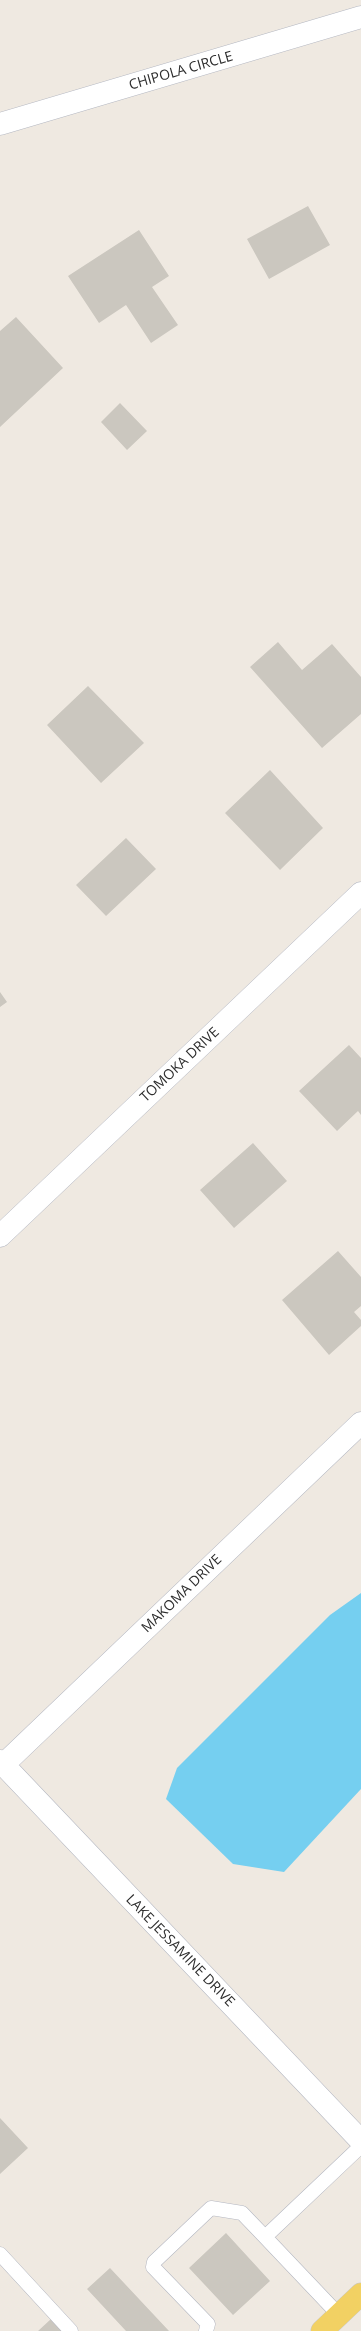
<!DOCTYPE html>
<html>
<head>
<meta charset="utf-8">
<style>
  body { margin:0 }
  canvas { display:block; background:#efe9e1 }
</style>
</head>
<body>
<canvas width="361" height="2331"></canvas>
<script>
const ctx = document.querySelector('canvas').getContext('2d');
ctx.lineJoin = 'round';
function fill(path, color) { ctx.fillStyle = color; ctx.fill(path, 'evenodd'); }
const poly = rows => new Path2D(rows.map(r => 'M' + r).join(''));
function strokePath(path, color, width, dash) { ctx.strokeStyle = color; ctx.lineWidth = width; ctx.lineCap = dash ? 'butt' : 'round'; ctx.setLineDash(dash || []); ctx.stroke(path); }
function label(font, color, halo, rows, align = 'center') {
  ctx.font = font + ' "Open Sans",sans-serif'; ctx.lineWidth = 3; ctx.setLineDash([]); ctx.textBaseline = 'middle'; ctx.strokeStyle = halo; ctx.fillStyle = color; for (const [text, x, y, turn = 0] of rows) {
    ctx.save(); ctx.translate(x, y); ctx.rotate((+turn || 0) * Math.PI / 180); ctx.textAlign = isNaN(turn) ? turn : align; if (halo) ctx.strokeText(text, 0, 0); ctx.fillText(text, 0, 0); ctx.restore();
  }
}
const water = poly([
  [361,1593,361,1789,284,1872,233,1864,166,1799,177,1768,330,1615]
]);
const building = poly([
  [308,206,330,245,269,279,247,239],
  [139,230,169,276,152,287,178,325,151,343,126,305,99,323,68,276],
  [16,317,63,368,0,427,0,331],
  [120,403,147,431,127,450,101,422],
  [278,642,302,670,332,644,361,677,361,714,322,748,250,667],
  [88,686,144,743,101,783,47,725],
  [270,770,323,828,280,870,225,813],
  [126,838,156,869,106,916,76,885],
  [0,992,7,1002,0,1007],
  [349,1045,361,1058,361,1115,358,1111,337,1131,299,1091],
  [253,1143,287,1181,234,1228,200,1190],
  [338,1251,361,1277,361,1306,354,1312,361,1320,361,1326,329,1355,282,1300],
  [0,2118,28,2148,0,2174],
  [226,2233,270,2281,233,2315,189,2268],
  [110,2268,169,2331,126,2331,87,2289],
  [51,2319,62,2331,38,2331]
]);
const service = poly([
  [0,2254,71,2331],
  [339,2315,265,2237,361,2146],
  [206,2331,208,2324,153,2267,154,2262,211,2208,242,2213,265,2237]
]);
const minor = poly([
  [0,124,361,17],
  [0,1236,361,893],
  [0,1761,361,2141],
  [3,1765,361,1423]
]);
const primary = poly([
  [322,2331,361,2294]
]);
const streetNames = [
  ["CHIPOLA CIRCLE",181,71,-16],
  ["TOMOKA DRIVE",180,1065,-43],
  ["MAKOMA DRIVE",182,1594,-44],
  ["LAKE JESSAMINE DRIVE",180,1951,46]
];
fill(water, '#75cff0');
fill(building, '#cbc7bf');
strokePath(service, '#b4b7c1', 15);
strokePath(minor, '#b4b7c1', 23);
strokePath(primary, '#c9c9c9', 23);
strokePath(service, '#fff', 14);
strokePath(minor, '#fff', 22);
strokePath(primary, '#f2d163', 22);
label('14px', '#2e2e2e', '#fff', streetNames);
</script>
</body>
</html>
